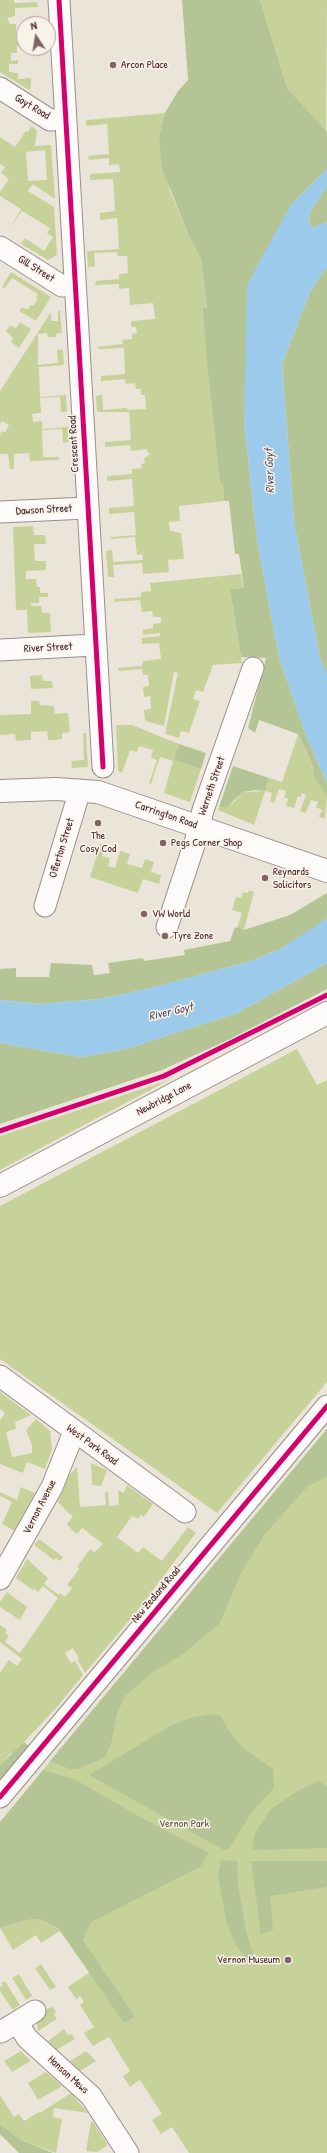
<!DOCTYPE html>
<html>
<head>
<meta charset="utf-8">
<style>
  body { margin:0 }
  #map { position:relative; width:327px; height:2153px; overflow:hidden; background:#ebe5d9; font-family:"Patrick Hand",sans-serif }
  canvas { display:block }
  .north { position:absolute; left:16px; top:16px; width:40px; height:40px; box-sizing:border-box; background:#f7f3e8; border:1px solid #b29e9c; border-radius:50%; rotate:348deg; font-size:11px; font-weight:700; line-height:16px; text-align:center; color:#4a1f2b }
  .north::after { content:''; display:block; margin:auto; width:14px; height:18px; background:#826468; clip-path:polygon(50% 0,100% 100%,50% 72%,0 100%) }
</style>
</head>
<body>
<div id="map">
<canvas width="327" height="2153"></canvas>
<div class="north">N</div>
</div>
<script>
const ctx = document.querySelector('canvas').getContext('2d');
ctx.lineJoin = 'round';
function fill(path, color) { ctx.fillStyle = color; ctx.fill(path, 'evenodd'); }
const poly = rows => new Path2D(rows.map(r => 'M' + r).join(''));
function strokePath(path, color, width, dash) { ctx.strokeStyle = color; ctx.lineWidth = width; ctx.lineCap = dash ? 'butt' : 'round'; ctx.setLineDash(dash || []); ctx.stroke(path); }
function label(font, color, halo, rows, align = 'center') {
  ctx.font = font + ' "Patrick Hand",sans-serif'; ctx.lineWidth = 3; ctx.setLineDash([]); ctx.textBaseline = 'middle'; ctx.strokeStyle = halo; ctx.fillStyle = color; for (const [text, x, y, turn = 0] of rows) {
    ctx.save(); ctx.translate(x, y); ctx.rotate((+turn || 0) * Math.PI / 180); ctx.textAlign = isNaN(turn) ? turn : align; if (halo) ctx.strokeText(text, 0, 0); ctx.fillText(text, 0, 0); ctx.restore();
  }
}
const green = poly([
  [0,0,14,0,14,3,37,2,38,7,15,8,15,16,7,18,10,24,16,24,16,41,24,41,24,45,17,46,17,53,11,53,11,61,18,60,18,64,9,64,9,72,18,73,18,79,31,78,31,87,29,90,0,72],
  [260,0,327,0,326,132,287,88],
  [165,113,159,135,170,191,188,234,201,259,207,308,204,308,210,388,220,484,223,484,224,501,179,506,180,521,169,522,170,531,181,533,184,559,168,560,169,572,143,574,142,563,113,565,114,577,108,577,106,551,112,550,113,562,143,560,142,554,137,555,135,537,111,539,111,537,136,535,134,512,109,514,109,508,134,506,132,479,107,481,107,476,132,474,132,469,142,468,141,464,145,463,144,458,150,455,146,449,131,451,130,445,105,447,105,442,131,440,129,412,97,412,96,396,102,395,103,410,127,408,127,410,146,409,145,395,141,395,141,389,136,389,135,383,126,384,125,379,101,381,101,376,125,374,124,348,99,349,97,347,123,344,122,340,132,339,132,334,137,333,136,327,131,327,131,321,155,319,153,303,130,305,129,288,119,289,119,284,95,285,96,281,119,279,119,274,128,273,127,256,118,256,117,252,94,253,95,266,88,267,87,251,119,249,117,218,100,220,100,213,115,211,113,179,90,180,90,174,120,172,119,164,109,165,109,158,89,160,88,156,109,154,107,124,86,126,86,120],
  [31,126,37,130,35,146,51,145,55,199,33,184,28,191,54,207,57,255,48,260,21,244,25,238,44,251,53,237,47,233,50,228,22,211,10,228,21,209,0,196,0,192,9,179,1,173,5,167,0,164,0,137,15,147,26,131,28,132],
  [45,150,47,180,28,181,26,152],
  [11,272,51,297,36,321,19,311,22,307,27,310,31,305,33,306,38,299,36,297,38,294,12,278,5,288,2,287],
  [58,311,60,311,62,333,56,334,56,337,48,337,47,333,38,334,38,365,58,363,57,350,63,350,64,365,39,367,40,397,66,395,67,412,61,412,60,397,40,398,41,413,32,414,33,422,42,421,42,429,68,427,69,442,63,443,62,429,42,430,43,457,59,457,59,460,30,461,29,453,14,454,14,469,10,469,8,454,0,454,0,434,2,431,5,432,9,425,2,421,0,424,0,391,51,312,51,321,58,321],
  [20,322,31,329,19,348,11,342,13,338,6,331,10,325,16,328],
  [33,526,34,535,45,535,46,544,34,544,35,561,46,561,46,570,26,571,26,579,36,579,37,587,40,587,40,593,48,593,48,597,39,597,39,603,31,603,31,606,41,606,42,613,50,613,51,632,28,633,27,610,16,610,13,527],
  [241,574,244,589,230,591,242,663,213,665,203,692,196,690,193,699,200,701,189,733,181,731,179,738,165,734,178,673,174,672,164,726,145,721,144,710,151,709,150,696,144,697,143,687,149,686,148,675,143,675,142,669,119,671,118,668,142,666,143,661,161,659,159,643,142,644,142,638,160,636,160,633,143,635,143,630,153,628,153,624,161,623,161,617,153,617,152,611,142,612,140,600,114,602,114,599,141,597,141,592,151,591,150,583],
  [42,675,43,681,52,681,53,688,31,689,30,676],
  [31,701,39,701,40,705,54,706,55,714,68,713,70,732,62,733,62,739,57,740,48,740,47,731,31,732,31,740,16,741,15,734,0,735,0,715,31,714],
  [116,725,132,725,179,744,174,760,201,769,190,802,164,793,173,761,160,757,151,784,149,783,157,760,151,758,153,750,139,746,137,752,130,750,122,773,118,771],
  [83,733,86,733,88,767,72,768,71,761,84,760],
  [298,735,327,797,325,819,319,817,322,810,316,807,318,802,311,800,306,813,300,811,306,795,302,793,301,797,298,796,294,808,286,806,288,799,284,797,286,791,279,789,274,803,270,801,272,793,265,791,254,825,218,810,219,807,227,807,235,801,243,792,265,791,269,778,282,782],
  [100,844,105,846,102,856,110,858,108,866,115,868,120,851,130,854,127,864,142,868,145,859,154,862,151,872,161,875,159,884,143,879,138,893,90,877],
  [249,890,254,892,244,930,237,928,242,913,232,910,236,897,241,898,243,892,248,893],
  [297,1049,317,1085,327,1080,327,1382,217,1513,0,1359,0,1206],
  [169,1080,52,1142,0,1170,0,1136],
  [0,1392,31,1415,15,1422,16,1429,6,1432,12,1457,32,1453,32,1445,26,1430,36,1419,50,1431,52,1450,45,1469,27,1462,23,1473,0,1464,0,1420,5,1413,0,1409],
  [327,1429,327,2153,189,2153,172,2127,161,2134,152,2120,162,2114,140,2080,130,2087,123,2076,130,2071,109,2037,93,2046,84,2033,94,2027,80,2005,84,2002,80,1996,76,1999,68,1987,90,1972,60,1931,41,1943,36,1935,13,1950,0,1928,26,1920,39,1919,58,1929,43,1770],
  [91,1463,107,1470,101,1486,92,1485],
  [77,1467,80,1507,106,1505,105,1492,108,1491,109,1506,119,1505,118,1490,124,1493,127,1485,153,1504,144,1517,141,1515,138,1519,132,1516,117,1537,138,1553,143,1547,162,1561,188,1527,196,1533,137,1611,85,1673,77,1659,79,1658,73,1648,65,1653,71,1663,75,1661,83,1675,57,1707,13,1754,11,1753,0,1765,0,1673,9,1660,17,1666,22,1659,0,1642,0,1625,7,1630,5,1633,9,1636,5,1642,20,1653,58,1598,43,1586,38,1592,34,1589,33,1590,16,1578,27,1559,48,1578,44,1584,59,1595,60,1593,65,1597,72,1588,67,1585,79,1569,77,1567,90,1549,95,1552,103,1544,82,1528,77,1534,73,1531,67,1524,73,1516,67,1512,58,1502,69,1475],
  [21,1487,35,1493,15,1531,2,1524,12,1502,0,1496,0,1492,17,1500],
  [39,1539,63,1557,60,1561,56,1558,54,1560,34,1545],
  [7,1592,27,1607,20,1620,0,1607,0,1602],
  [41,1964,56,1987,50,1990,35,1968],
  [19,1974,32,1996,26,2000,12,1978],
  [5,1981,20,2005,13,2010,0,1991,0,1987,3,1985,1,1983],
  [52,2006,56,2012,54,2014,57,2019,38,2031,37,2023,46,2014,44,2011],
  [64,2029,68,2035,71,2034,75,2039,56,2050,48,2041],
  [21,2051,31,2061,12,2072,4,2061],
  [86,2051,96,2061,80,2071,70,2061],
  [46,2072,62,2086,38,2100,28,2083],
  [71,2093,88,2113,54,2108,53,2117,62,2119,56,2153,21,2140,0,2124,0,2095,14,2117,19,2114,24,2121,39,2112,40,2113],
  [91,2122,93,2122,108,2145,97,2152,86,2151]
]);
const forest = poly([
  [182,0,260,0,287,88,327,132,327,169,290,206,244,420,257,540,279,657,305,733,327,783,327,797,313,774,314,769,298,734,259,720,255,733,248,728,266,658,241,657,230,590,244,588,239,554,235,554,229,501,224,501,223,484,220,484,208,371,203,308,207,308,201,259,188,234,162,168,159,135,165,113,178,91,188,80],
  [327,186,327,222,313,228,309,223,310,212],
  [327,267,327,674,320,658,294,522,282,364,310,292],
  [179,744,206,753,201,769,174,760],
  [233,766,269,778,265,791,255,790,243,792,227,807,219,807],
  [327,893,327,918,322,923,282,948,251,961,151,988,100,999,41,1004,0,1000,0,969,16,968,16,977,49,977,51,963,92,965,94,975,110,973,108,963,143,958,144,961,185,955,184,950,230,941,235,927,244,930,290,915],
  [327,963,327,989,230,1039,162,1070,0,1124,0,1043,81,1057,126,1049,237,1013],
  [327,1429,327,1477,308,1486,265,1534,240,1575,220,1623,183,1654,153,1672,125,1696,117,1714,111,1744,104,1758,78,1769,70,1769,50,1761],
  [210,1714,221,1716,228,1730,243,1748,273,1769,274,1788,252,1812,228,1850,222,1849,89,1775,170,1726,190,1718],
  [24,1742,30,1747,0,1779,0,1765],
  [43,1770,74,1779,133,1813,209,1853,200,1867,91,1922,83,1940,135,2017,124,2023,59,1929,39,1919,26,1920,0,1928,0,1822],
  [319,1781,327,1787,327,1848,252,1850,255,1833,271,1809,299,1790],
  [221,1860,237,1861,238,1885,246,1930,256,1965,253,1966,236,1946,227,1925,218,1876],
  [251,1861,327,1861,327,1887,270,1896,273,1930,261,1934],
  [0,2124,21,2140,53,2153,19,2153,0,2134]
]);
const water = poly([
  [327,169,327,186,310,212,309,223,313,228,327,222,327,267,310,292,282,364,294,522,320,658,327,674,327,783,305,733,279,657,257,540,244,420,247,285,290,206],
  [327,918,327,963,237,1013,126,1049,81,1057,0,1043,0,1000,41,1004,100,999,151,988,251,961,282,948]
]);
const street = poly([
  [59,0,103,767],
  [0,88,50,120,65,119],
  [0,247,62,286,75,285],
  [0,512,87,508],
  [0,650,95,645],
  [45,906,80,790],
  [167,927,196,839,203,810,253,668],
  [0,1376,185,1512],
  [0,1579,52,1487,74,1432],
  [0,1797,327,1406],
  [17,2022,27,2038,91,2096,128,2153],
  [1,2032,35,2011]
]);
const secondary = poly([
  [0,791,56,789,98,792,327,871],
  [0,1186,327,1013]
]);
const cycleway = poly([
  [59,0,103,767],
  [0,1131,164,1076,327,995],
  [0,1797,327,1406]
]);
const markers = [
  [113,65,4,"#826468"],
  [98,823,4,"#826468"],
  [163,843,4,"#826468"],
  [265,878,4,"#826468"],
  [144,914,4,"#826468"],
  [165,936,4,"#826468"],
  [288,1960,4,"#826468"]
];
const poiNames = [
  ["Arcon Place",121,65],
  ["The",98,836,"center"],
  ["Cosy Cod",98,849,"center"],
  ["Pegs Corner Shop",171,843],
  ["Reynards",273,872],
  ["Solicitors",273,885],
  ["VW World",152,914],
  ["Tyre Zone",173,936],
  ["Vernon Museum",280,1960,"right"]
];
const streetNames = [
  ["Goyt Road",32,107,31],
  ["Gill Street",36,269,32],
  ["Crescent Road",74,444,-93],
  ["Dawson Street",44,510,-3],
  ["River Street",48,648,-3],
  ["Werneth Street",212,786,-71],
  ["Carrington Road",166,815,19],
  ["Offerton Street",62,848,-73],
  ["Newbridge Lane",164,1099,-28],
  ["West Park Road",92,1445,36],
  ["Vernon Avenue",40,1507,-63],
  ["New Zealand Road",156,1595,-50],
  ["Hanson Mews",68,2075,42]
];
const parkNames = [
  ["Vernon Park",184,1824]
];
const waterNames = [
  ["River Goyt",270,471,-92],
  ["River Goyt",171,1012,-13]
];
fill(green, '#c7d29b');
fill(forest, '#b4c495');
fill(water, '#9ccaea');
strokePath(street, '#9a8f8b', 23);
strokePath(secondary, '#9a8f8b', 24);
strokePath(street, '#fcfbf9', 21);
strokePath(secondary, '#fcfbf9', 22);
strokePath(cycleway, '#d6006c', 5);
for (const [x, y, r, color] of markers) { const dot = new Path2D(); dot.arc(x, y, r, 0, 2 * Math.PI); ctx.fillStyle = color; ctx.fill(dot); strokePath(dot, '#f7f3e8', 1.5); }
label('11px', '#4a1f2b', '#f7f3e8', poiNames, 'left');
label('11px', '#4a1f2b', '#f7f3e8', streetNames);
label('11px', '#67503e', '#f7f3e8', parkNames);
label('italic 12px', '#584f66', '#f7f3e8', waterNames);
</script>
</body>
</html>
